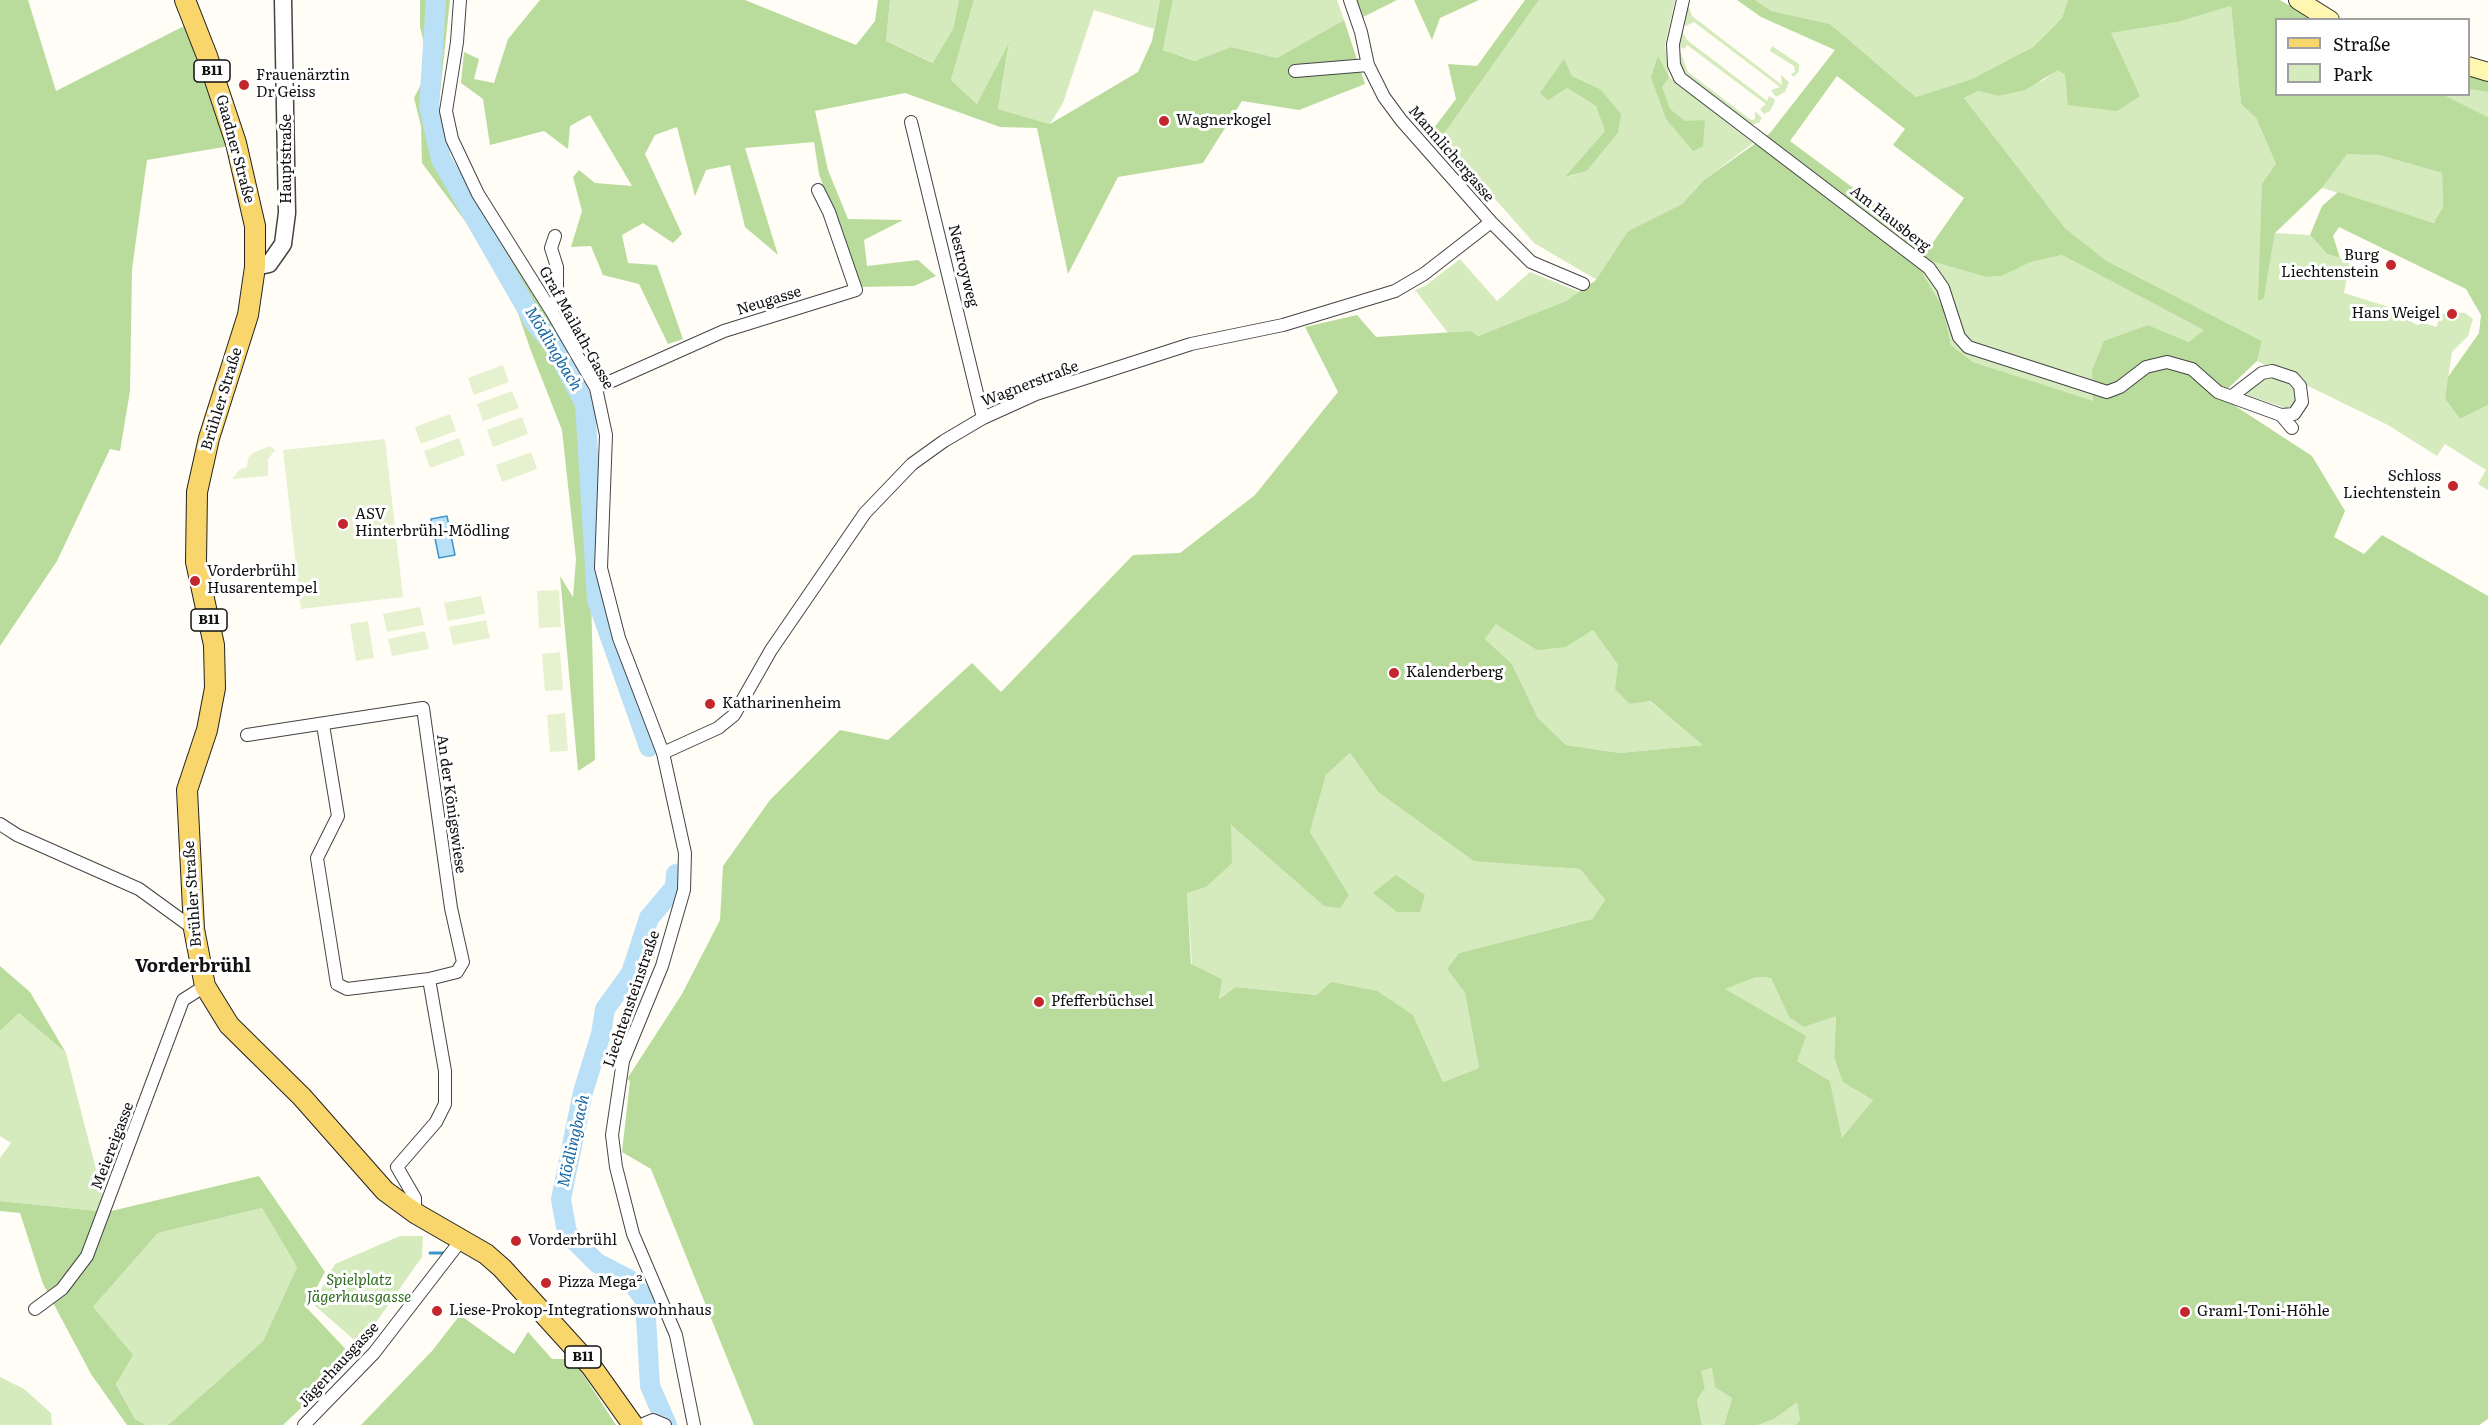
<!DOCTYPE html>
<html>
<head>
<meta charset="utf-8">
<style>
  body { margin:0 }
  #map { position:relative; width:2488px; height:1425px; overflow:hidden; background:#fffdf5; font-family:Literata,serif }
  canvas { display:block }
  .legend { position:absolute; left:2275px; top:18px; width:195px; height:78px; box-sizing:border-box; background:#fff; border:2px solid #a0a0a0; margin:0; padding:8px 10px; list-style:none; font-size:18px; color:#111 }
  .legend li { display:flex; align-items:center; gap:12px; height:30px }
  .legend b { width:30px; border:2px solid #a0a0a0 }
</style>
</head>
<body>
<div id="map">
<canvas width="2488" height="1425"></canvas>
<ul class="legend">
<li><b style="height:8px;background:#f9d66b"></b>Straße</li>
<li><b style="height:16px;background:#d5ebbd"></b>Park</li>
</ul>
</div>
<script>
const ctx = document.querySelector('canvas').getContext('2d');
ctx.lineJoin = 'round';
function fill(path, color) { ctx.fillStyle = color; ctx.fill(path, 'evenodd'); }
const poly = rows => new Path2D(rows.map(r => 'M' + r).join(''));
function strokePath(path, color, width, dash) { ctx.strokeStyle = color; ctx.lineWidth = width; ctx.lineCap = dash ? 'butt' : 'round'; ctx.setLineDash(dash || []); ctx.stroke(path); }
function label(font, color, halo, rows, align = 'center') {
  ctx.font = font + ' Literata,serif'; ctx.lineWidth = 6; ctx.setLineDash([]); ctx.textBaseline = 'middle'; ctx.strokeStyle = halo; ctx.fillStyle = color; for (const [text, x, y, turn = 0] of rows) {
    ctx.save(); ctx.translate(x, y); ctx.rotate((+turn || 0) * Math.PI / 180); ctx.textAlign = isNaN(turn) ? turn : align; if (halo) ctx.strokeText(text, 0, 0); ctx.fillText(text, 0, 0); ctx.restore();
  }
}
const green = poly([
  [890,0,959,0,953,29,934,63,886,41],
  [974,0,1160,0,1154,29,1094,10,1063,103,1050,124,998,109,1009,45,977,104,951,80],
  [1173,0,1337,0,1344,20,1277,58,1231,47,1196,61,1163,50],
  [1539,0,1675,0,1665,45,1669,77,1753,143,1704,180,1682,204,1628,231,1597,280,1534,243,1441,138],
  [1564,60,1572,76,1600,89,1618,133,1587,171,1567,177,1606,131,1596,106,1567,88],
  [1755,0,2068,0,2062,18,2033,47,1972,79,1916,97,1830,24,1770,11],
  [1688,4,1692,16,1782,85,1781,75,1789,82,1785,92,1776,97,1771,90,1780,87,1694,22,1686,26,1682,23],
  [2231,6,2241,104,2256,118,2276,164,2264,298,2275,233,2310,235,2327,254,2350,261,2344,293,2411,314,2410,321,2417,325,2423,323,2437,327,2439,316,2449,312,2465,313,2473,319,2468,336,2452,352,2445,399,2460,419,2488,405,2488,490,2478,484,2486,470,2445,444,2437,456,2388,425,2257,361,2262,341,2107,261,2065,228,1964,98,1978,91,1998,96,2044,80,2058,69,2065,75,2140,96,2110,33,2178,22],
  [1682,31,1687,40,1767,101,1769,96,1773,98,1775,101,1770,111,1764,114,1760,109,1766,104,1687,45,1684,49,1679,46],
  [1772,46,1799,64,1799,71,1794,77,1791,74,1795,72,1794,66,1770,51],
  [1680,51,1688,72,1751,120,1755,119,1755,111,1762,118,1759,123,1751,125,1689,77,1681,66],
  [2469,89,2488,92,2488,117,2444,95,2468,94],
  [2347,153,2379,155,2442,173,2443,207,2435,223,2322,188],
  [2062,255,2205,330,2189,342,2148,325,2092,370,2094,402,1973,362,1951,345,1943,308,1923,274,1931,261,1986,277,2002,276,2031,262],
  [1460,259,1497,301,1530,272,1580,292,1566,301,1478,336,1471,331,1448,333,1415,290,1425,286],
  [2271,376,2288,379,2300,395,2293,406,2286,408,2243,394,2261,379],
  [1496,624,1566,647,1593,630,1618,665,1630,704,1649,701,1704,745,1620,753,1566,745,1538,718,1512,664,1485,639],
  [1350,753,1378,792,1474,860,1580,869,1605,900,1592,919,1459,953,1447,969,1465,993,1479,1068,1443,1082,1413,1015,1318,995,1235,987,1218,999,1222,979,1192,965,1187,893,1206,887,1231,825,1324,906,1349,895,1310,832,1326,775],
  [1756,977,1771,978,1789,1017,1836,1016,1834,1057,1873,1100,1842,1139,1830,1081,1797,1061,1724,989],
  [19,1013,66,1053,107,1212,0,1201,0,1158,11,1143,0,1136,0,1031],
  [262,1208,297,1267,263,1341,168,1425,146,1425,135,1419,116,1383,93,1307,158,1233],
  [400,1236,423,1236,422,1257,360,1345,313,1304,335,1264],
  [1713,1368,1732,1398,1724,1425,1702,1425,1697,1400,1705,1388,1700,1371],
  [0,1377,24,1389,51,1413,52,1425,0,1425],
  [1797,1401,1800,1420,1796,1425,1758,1425,1774,1419]
]);
const forest = poly([
  [0,0,28,0,56,91,188,24,230,146,147,160,132,269,130,391,120,451,110,449,57,561,0,646],
  [420,0,450,0,439,103,443,143,468,190,563,343,595,414,591,592,595,760,578,771,560,576,573,597,576,559,562,430,531,351,512,296,465,221,422,163,421,126,414,98,430,67,420,27],
  [540,0,745,0,856,45,875,21,878,0,890,0,886,41,933,63,953,29,959,0,974,0,951,80,977,104,1009,43,998,109,1050,124,1138,72,1152,41,1160,0,1173,0,1163,50,1195,61,1231,47,1277,58,1344,20,1365,84,1299,110,1242,101,1203,163,1118,177,1068,274,1037,128,1000,127,905,93,815,111,828,170,848,219,903,220,864,240,867,266,918,260,936,276,914,286,860,287,819,174,814,142,745,148,778,255,745,227,730,165,706,170,695,196,677,127,655,135,645,154,682,234,673,243,643,223,622,235,628,263,657,265,683,339,668,344,639,284,603,275,591,246,571,247,582,211,573,177,579,170,595,183,632,186,590,115,570,126,568,149,544,131,490,145,483,99,461,83,464,52,479,59,474,79,494,83,508,39],
  [1356,0,1397,0,1363,17],
  [1414,0,1479,0,1440,18,1432,40],
  [1525,0,1539,0,1441,138,1427,137,1456,99,1448,64,1477,66],
  [1737,0,1755,0,1771,11,1830,24,1916,97,1972,79,2033,47,2062,18,2068,0,2280,0,2312,19,2276,20,2276,94,2444,95,2488,117,2488,405,2460,419,2445,399,2448,377,2479,333,2481,315,2466,289,2339,227,2333,236,2340,258,2327,254,2310,235,2322,206,2338,192,2434,223,2443,207,2442,173,2379,155,2347,154,2322,188,2275,233,2264,298,2258,301,2262,184,2276,164,2256,118,2241,104,2231,6,2178,22,2111,33,2140,96,2117,111,2068,105,2065,75,2058,70,2025,90,1998,96,1978,91,1964,98,2065,228,2107,261,2262,341,2257,361,2220,396,2312,456,2345,511,2334,537,2364,554,2382,535,2488,596,2488,1419,2479,1425,1796,1425,1800,1420,1797,1402,1774,1419,1758,1425,1724,1425,1732,1398,1715,1387,1712,1368,1701,1371,1705,1388,1697,1400,1702,1425,754,1425,651,1169,622,1152,630,1081,627,1079,682,994,720,920,723,866,770,800,840,730,888,740,972,663,1001,692,1133,555,1180,553,1255,495,1338,392,1305,327,1357,315,1376,337,1471,331,1478,336,1566,301,1596,280,1628,231,1682,204,1704,180,1770,133,1835,50,1761,17],
  [1837,76,1905,129,1893,145,1964,198,1925,254,1915,246,1921,238,1790,141],
  [2062,255,2204,330,2189,342,2148,325,2104,341,2092,370,2093,401,1973,362,1951,345,1943,308,1923,274,1931,261,1986,277,2002,276,2031,262],
  [1496,624,1537,650,1566,647,1593,630,1618,665,1615,689,1630,704,1650,701,1703,745,1620,753,1566,745,1538,718,1512,664,1485,639],
  [1350,753,1378,792,1474,861,1580,869,1605,900,1592,919,1459,953,1447,969,1465,993,1479,1068,1443,1082,1413,1015,1377,991,1331,982,1317,995,1235,987,1219,999,1222,979,1191,964,1187,893,1206,887,1232,863,1231,825,1324,906,1340,908,1349,895,1310,832,1326,775],
  [1756,977,1771,978,1789,1017,1804,1027,1836,1016,1834,1057,1843,1082,1873,1100,1842,1138,1830,1081,1797,1061,1806,1036,1725,989],
  [1658,56,1669,77,1662,87,1670,109,1685,121,1705,120,1703,146,1693,151,1666,119,1651,77],
  [1564,59,1572,76,1600,89,1621,114,1618,133,1587,171,1565,177,1605,131,1596,106,1567,88,1548,100,1540,93],
  [2468,73,2488,78,2488,92,2469,89],
  [1396,875,1425,895,1420,912,1397,912,1373,893],
  [0,966,30,992,66,1053,19,1013,0,1031],
  [259,1176,325,1272,306,1307,354,1358,283,1425,168,1425,263,1341,297,1267,262,1208,158,1233,93,1307,133,1355,116,1384,135,1419,146,1425,127,1425,91,1374,43,1284,20,1213,0,1211,0,1201,107,1212],
  [460,1315,514,1354,528,1332,552,1359,573,1359,616,1425,361,1425,432,1351]
]);
const pitch = poly([
  [503,365,509,382,474,395,468,378],
  [512,391,519,408,483,421,477,404],
  [450,414,456,431,421,444,415,427],
  [522,417,528,434,493,447,487,430],
  [459,438,465,455,430,468,424,451],
  [385,439,403,597,301,609,283,450],
  [270,446,275,450,268,459,268,476,232,479,239,470,247,467,248,458,253,453],
  [531,452,537,469,502,482,496,465],
  [559,590,561,627,539,628,537,591],
  [481,596,485,614,448,621,444,603],
  [420,607,424,625,387,632,383,614],
  [486,620,490,638,453,645,449,627],
  [368,621,374,658,356,661,350,624],
  [425,631,429,649,392,656,388,639],
  [560,652,563,690,545,691,542,654],
  [565,713,568,751,550,752,547,715],
  [374,1272,387,1287,363,1308,350,1294]
]);
const water = poly([
  [447,516,455,555,439,558,431,519,447,516]
]);
const stream = poly([
  [430,1253,445,1253]
]);
const river = poly([
  [436,0,429,107,441,159,535,323,553,344,585,404,597,600,649,747],
  [667,1425,650,1386,645,1300,630,1280,597,1263,567,1233,561,1199,583,1092,601,1034,605,1009,631,973,649,918,675,887,676,874]
]);
const minor = poly([
  [460,0,457,42,446,111,452,139,478,194,552,312,596,388,606,435,601,568,619,638,663,753,685,853,684,890,662,966,623,1061,612,1135,616,1167,633,1234,676,1335,694,1425],
  [1350,0,1361,32,1368,65,1384,97,1401,120,1491,222,1531,262,1583,284],
  [1683,0,1673,44,1674,65,1680,78,1929,268,1943,288,1959,337,1968,347,2107,392,2120,387,2146,367,2167,362,2192,369,2218,392,2281,415,2292,428],
  [1295,71,1368,65],
  [911,122,983,418],
  [552,312,557,296,557,267,551,248,555,236],
  [596,388,724,331,856,290,829,212,818,190],
  [2232,396,2262,373,2272,371,2293,378,2300,386,2302,402,2294,414,2281,415],
  [247,735,423,708,451,908,463,962,457,972,429,979,347,989,337,984,317,858,338,816,323,725],
  [663,753,718,728,734,715,771,650,865,513,912,464,944,441,983,418,1036,394,1191,344,1283,325,1395,291,1424,274,1491,222],
  [0,824,17,835,139,889,194,929],
  [415,1213,415,1198,397,1167,436,1122,445,1104,445,1071,429,979],
  [35,1309,62,1289,87,1256,183,1000,205,986],
  [304,1425,374,1353,462,1239],
  [641,1425,653,1420,665,1425]
]);
const tertiary = poly([
  [255,267,269,264,283,244,287,213,283,0]
]);
const secondary = poly([
  [2298,0,2330,20],
  [2468,66,2488,72]
]);
const primary = poly([
  [185,0,207,56,236,143,255,226,255,267,248,315,209,438,197,492,196,562,214,645,215,688,207,730,187,790,194,929,205,986,229,1025,302,1097,385,1191,415,1213,486,1254,502,1268,591,1366,633,1425]
]);
const markers = [
  [244,85,6,"#c4262e"],
  [1164,121,6,"#c4262e"],
  [2391,265,6,"#c4262e"],
  [2452,314,6,"#c4262e"],
  [2453,486,6,"#c4262e"],
  [343,524,6,"#c4262e"],
  [195,581,6,"#c4262e"],
  [1394,673,6,"#c4262e"],
  [710,704,6,"#c4262e"],
  [1039,1002,6,"#c4262e"],
  [516,1241,6,"#c4262e"],
  [546,1283,6,"#c4262e"],
  [437,1311,6,"#c4262e"],
  [2185,1312,6,"#c4262e"]
];
const shields = [
  [212,71,36],
  [209,620,36],
  [583,1357,36]
];
const shieldNames = [
  ["B11",212,71],
  ["B11",209,620],
  ["B11",583,1357]
];
const poiNames = [
  ["Frauenärztin",256,76],
  ["Dr Geiss",256,93],
  ["Wagnerkogel",1176,121],
  ["Burg",2379,256,"right"],
  ["Liechtenstein",2379,273,"right"],
  ["Hans Weigel",2440,314,"right"],
  ["Schloss",2441,477,"right"],
  ["Liechtenstein",2441,494,"right"],
  ["ASV",355,515],
  ["Hinterbrühl-Mödling",355,532],
  ["Vorderbrühl",207,572],
  ["Husarentempel",207,589],
  ["Kalenderberg",1406,673],
  ["Katharinenheim",722,704],
  ["Pfefferbüchsel",1051,1002],
  ["Vorderbrühl",528,1241],
  ["Pizza Mega²",558,1283],
  ["Liese-Prokop-Integrationswohnhaus",449,1311],
  ["Graml-Toni-Höhle",2197,1312]
];
const streetNames = [
  ["Gaadner Straße",235,149,75],
  ["Mannlichergasse",1451,154,49],
  ["Hauptstraße",287,159,-90],
  ["Am Hausberg",1890,219,38],
  ["Nestroyweg",963,266,76],
  ["Neugasse",769,301,-17],
  ["Graf Mailath-Gasse",576,328,61],
  ["Wagnerstraße",1030,384,-21],
  ["Brühler Straße",222,399,-73],
  ["An der Königswiese",451,804,82],
  ["Brühler Straße",193,894,-94],
  ["Liechtensteinstraße",632,999,-71],
  ["Meiereigasse",113,1146,-69],
  ["Jägerhausgasse",339,1365,-47]
];
const parkNames = [
  ["Spielplatz",359,1281],
  ["Jägerhausgasse",359,1298]
];
const waterNames = [
  ["Mödlingbach",553,349,59],
  ["Mödlingbach",574,1141,-77]
];
const quarterNames = [
  ["Vorderbrühl",193,967]
];
fill(green, '#d5ebbd');
fill(forest, '#b9dc9c');
fill(pitch, '#e6f2cf');
fill(water, '#b9e0f7');
strokePath(water, '#3f96cf', 1.5);
strokePath(stream, '#3f96cf', 3);
strokePath(river, '#b9e0f7', 20);
strokePath(minor, '#444', 14);
strokePath(tertiary, '#444', 19);
strokePath(secondary, '#333', 20);
strokePath(primary, '#222', 22);
strokePath(minor, '#fff', 12);
strokePath(tertiary, '#fff', 16);
strokePath(secondary, '#fff6b0', 18);
strokePath(primary, '#f9d66b', 20);
for (const [x, y, r, color] of markers) { const dot = new Path2D(); dot.arc(x, y, r, 0, 2 * Math.PI); ctx.fillStyle = color; ctx.fill(dot); strokePath(dot, '#fff', 2); }
for (const [x, y, w] of shields) { const box = new Path2D(); box.roundRect(x - w / 2, y - 11, w, 22, 4.5); ctx.fillStyle = '#fff'; ctx.fill(box); strokePath(box, '#111', 1.5); }
label('bold 14px', '#111', null, shieldNames);
label('15px', '#111', '#fff', poiNames, 'left');
label('15px', '#111', '#fff', streetNames);
label('italic 15px', '#2f6b1f', '#fff', parkNames);
label('italic 16px', '#1768a6', '#fff', waterNames);
label('bold 18px', '#111', '#fff', quarterNames);
</script>
</body>
</html>
